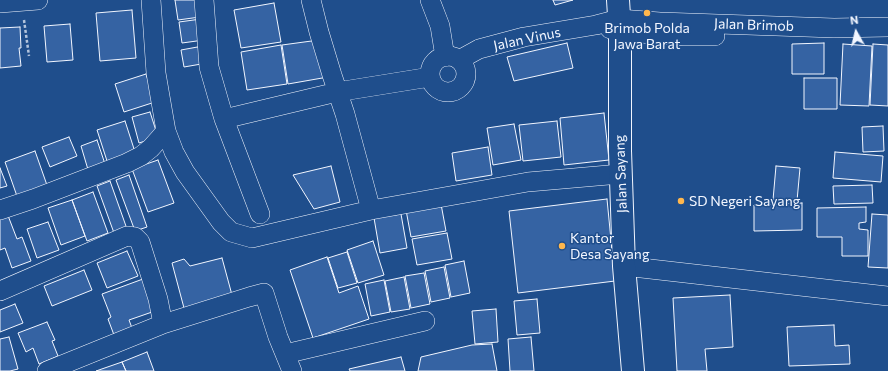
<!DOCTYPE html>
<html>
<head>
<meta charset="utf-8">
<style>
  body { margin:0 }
  #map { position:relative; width:888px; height:371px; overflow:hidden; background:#1f4e8c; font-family:Commissioner,sans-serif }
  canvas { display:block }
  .north { position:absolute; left:836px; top:12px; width:40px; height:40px; -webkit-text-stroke:3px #1f4e8c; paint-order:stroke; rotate:352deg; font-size:11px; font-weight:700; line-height:16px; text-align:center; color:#f2f6ff }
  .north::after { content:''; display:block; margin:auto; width:14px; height:18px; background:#f2f6ff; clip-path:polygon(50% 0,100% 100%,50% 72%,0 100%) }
</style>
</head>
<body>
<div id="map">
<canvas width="888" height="371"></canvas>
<div class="north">N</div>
</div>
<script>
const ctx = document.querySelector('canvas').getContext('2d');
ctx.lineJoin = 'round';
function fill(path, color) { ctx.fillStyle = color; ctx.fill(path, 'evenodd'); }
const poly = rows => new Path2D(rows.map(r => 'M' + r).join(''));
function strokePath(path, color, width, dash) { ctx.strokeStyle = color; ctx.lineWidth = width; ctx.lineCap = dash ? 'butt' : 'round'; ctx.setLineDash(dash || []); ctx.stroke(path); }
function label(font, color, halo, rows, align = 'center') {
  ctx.font = font + ' Commissioner,sans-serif'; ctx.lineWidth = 3; ctx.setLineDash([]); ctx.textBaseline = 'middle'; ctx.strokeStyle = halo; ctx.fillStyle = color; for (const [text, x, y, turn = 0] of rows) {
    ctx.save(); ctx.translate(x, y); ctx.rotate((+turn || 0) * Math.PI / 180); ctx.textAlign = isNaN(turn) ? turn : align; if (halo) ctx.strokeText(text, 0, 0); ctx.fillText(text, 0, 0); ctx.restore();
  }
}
const building = poly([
  [175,0,198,0,200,17,178,20,175,0],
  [553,0,573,0,555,5,553,0],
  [274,3,281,42,241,48,234,10,274,3],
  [132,10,136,58,100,61,96,13,132,10],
  [201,19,204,40,182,43,179,22,201,19],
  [70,24,73,60,47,62,44,26,70,24],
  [20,27,21,48,19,48,21,66,0,68,0,28,20,27],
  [319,40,328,77,288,84,282,45,319,40],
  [567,43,573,68,514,81,507,57,567,43],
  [824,43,824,74,792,74,792,44,824,43],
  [843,44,872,46,869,106,840,105,843,44],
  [873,44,888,45,888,106,870,105,873,44],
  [281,45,287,84,247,90,241,52,281,45],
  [203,46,207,63,184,67,181,50,203,46],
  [146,74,155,102,124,112,115,84,146,74],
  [804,78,837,78,837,109,804,109,804,78],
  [150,112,158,137,139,143,132,117,150,112],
  [604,113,609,160,564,165,560,118,604,113],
  [125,121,136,155,108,164,97,130,125,121],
  [557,121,561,157,523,161,519,125,557,121],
  [514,124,521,160,493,165,487,128,514,124],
  [883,126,884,151,863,152,862,127,883,126],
  [69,137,77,156,50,167,42,147,69,137],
  [97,140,106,167,89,173,81,146,97,140],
  [488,147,492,175,456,181,452,153,488,147],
  [35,151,48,188,18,199,5,162,35,151],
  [835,152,883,156,881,182,833,178,835,152],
  [158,160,174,203,148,212,132,169,158,160],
  [331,166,340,202,314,209,293,175,331,166],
  [776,166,800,168,797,201,773,200,776,166],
  [0,168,7,186,0,188,0,168],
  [129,175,147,227,135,231,116,180,129,175],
  [110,181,127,229,114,233,97,186,110,181],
  [872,185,873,203,834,204,833,186,872,185],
  [93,192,108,233,87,241,72,200,93,192],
  [607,199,615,281,518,293,509,211,607,199],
  [72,200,85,236,61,245,48,208,72,200],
  [802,203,802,230,754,231,754,205,802,203],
  [441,204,446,231,411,237,406,210,441,204],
  [866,207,866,222,859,223,859,229,868,230,868,256,842,256,842,237,817,237,817,208,866,207],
  [7,213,17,239,22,237,31,261,12,268,5,248,0,250,0,216,7,213],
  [401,214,407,248,380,253,374,218,401,214],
  [872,214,888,215,888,268,868,267,872,214],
  [48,222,59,250,37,258,27,229,48,222],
  [447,233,452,259,417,265,412,239,447,233],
  [373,241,384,275,358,283,347,250,373,241],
  [127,251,138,276,107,288,97,263,127,251],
  [347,252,357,283,338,288,328,258,347,252],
  [327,257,339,293,358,286,369,319,313,338,290,270,327,257],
  [222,258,232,295,184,308,172,263,184,259,190,266,222,258],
  [464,261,470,293,451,297,445,265,464,261],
  [444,267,450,298,431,302,425,271,444,267],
  [84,270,92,290,52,306,44,286,84,270],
  [424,273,430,304,411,308,405,276,424,273],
  [404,277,410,309,391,312,385,281,404,277],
  [143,279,155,311,129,320,132,328,114,335,108,319,111,317,102,294,143,279],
  [384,280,390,312,371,316,365,284,384,280],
  [730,295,733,347,705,349,707,371,677,371,673,298,730,295],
  [537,299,540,333,517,335,514,301,537,299],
  [15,304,23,323,0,332,0,310,15,304],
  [496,309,498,342,475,344,472,311,496,309],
  [47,322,55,340,52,341,58,356,39,364,33,348,26,352,18,333,47,322],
  [834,325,835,346,849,345,850,364,789,366,787,327,834,325],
  [9,337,18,369,10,371,0,371,0,339,9,337],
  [531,337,534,371,510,371,508,339,531,337],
  [492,344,497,371,418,371,421,357,472,345,492,344],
  [147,352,154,371,126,371,122,362,147,352],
  [401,357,405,371,350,371,349,369,401,357],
  [122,362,126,371,96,371,122,362]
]);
const path = poly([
  [24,20,29,56]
]);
const street = poly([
  [151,0,156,73,166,131,174,152,185,172,221,222,231,232,252,238,371,210,528,182,620,174],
  [204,0,209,67,224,119,260,214],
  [311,0,319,32,332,75,345,114,371,210],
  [430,0,440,26,445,57],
  [0,3,38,0],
  [610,29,620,31,638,33,684,36,715,36],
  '430 74a18 18 0 1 1 36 0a18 18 0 1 1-36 0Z',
  [459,60,479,49,524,37,596,25,619,19,660,22,834,28,888,27],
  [224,119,337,92,430,77],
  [0,210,33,199,127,163,141,156,151,148,166,131],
  [624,266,888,296],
  [0,291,127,236,135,237,140,242,158,299,163,324],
  [285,354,425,321],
  [47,371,163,324,249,297,264,293,278,337,292,371]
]);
const secondary = poly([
  [618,0,620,31,620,151,624,266,633,371]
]);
const markers = [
  [647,13,4,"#ffb74d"],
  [681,201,4,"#ffb74d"],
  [562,246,4,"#ffb74d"]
];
const streetNames = [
  ["Jalan Brimob",754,25,2],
  ["Jalan Vinus",527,39,-12],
  ["Jalan Sayang",621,174,-92]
];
const poiNames = [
  ["Brimob Polda",647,28,"center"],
  ["Jawa Barat",647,44,"center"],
  ["SD Negeri Sayang",689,201],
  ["Kantor",570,238],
  ["Desa Sayang",570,254]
];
fill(building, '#3563a3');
strokePath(building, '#f2f6ff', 1);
strokePath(street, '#f2f6ff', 20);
strokePath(secondary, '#f2f6ff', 24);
strokePath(path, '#b3c4dc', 2.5, [3, 2]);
strokePath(street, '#1f4e8c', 19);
strokePath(secondary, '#1f4e8c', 22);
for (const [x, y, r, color] of markers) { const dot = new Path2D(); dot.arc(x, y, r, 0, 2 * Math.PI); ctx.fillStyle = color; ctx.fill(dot); strokePath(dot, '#1f4e8c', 1.5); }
label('14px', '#f2f6ff', '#1f4e8c', streetNames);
label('14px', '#f2f6ff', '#1f4e8c', poiNames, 'left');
</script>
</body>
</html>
